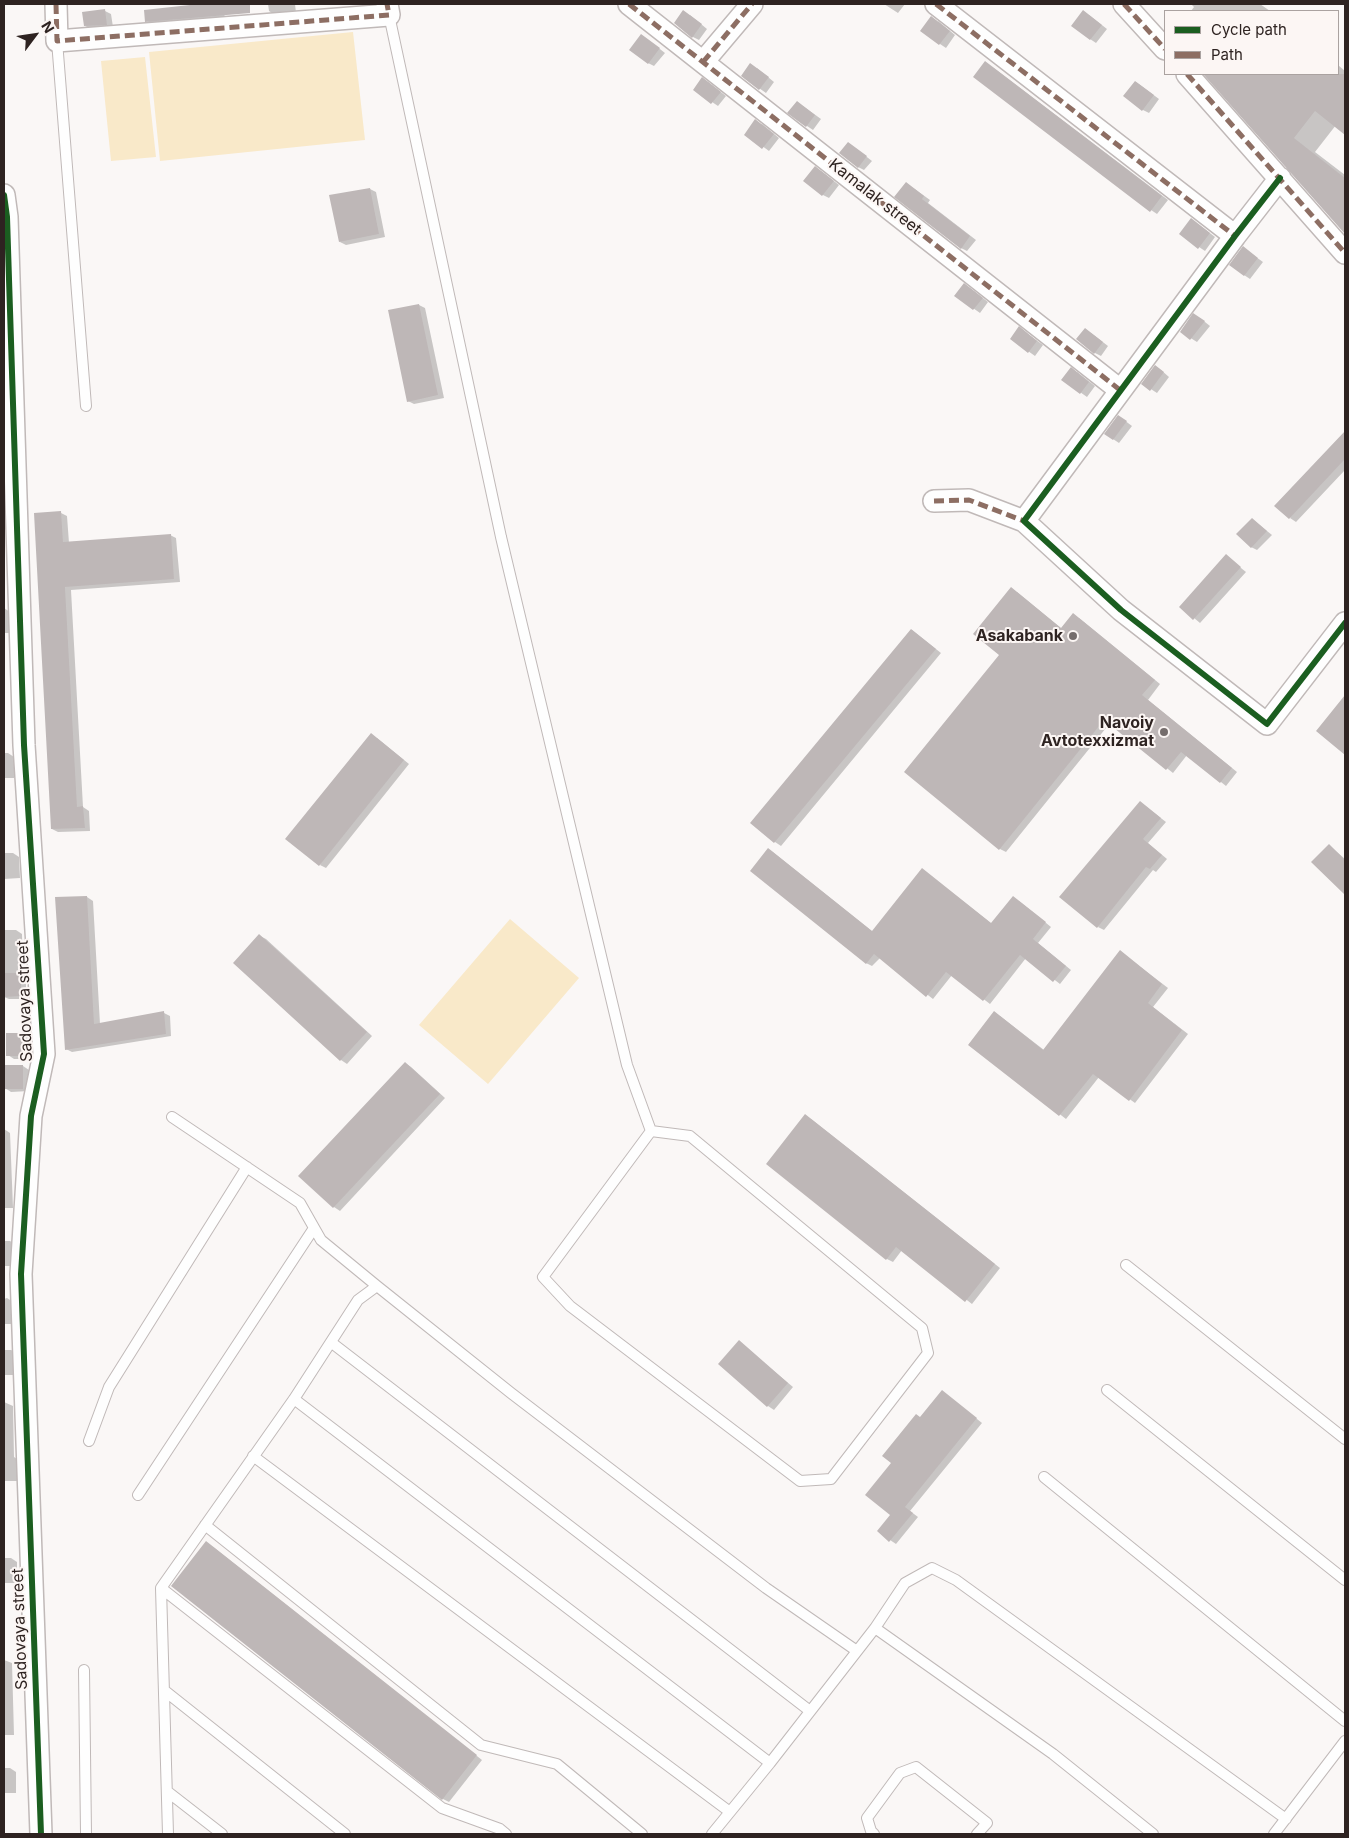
<!DOCTYPE html>
<html>
<head>
<meta charset="utf-8">
<style>
  body { margin:0 }
  #map { position:relative; width:1349px; height:1838px; overflow:hidden; background:#faf7f6; font-family:Inter,sans-serif }
  canvas { display:block }
  .frame { position:absolute; inset:0; border:5px solid #2e2321; pointer-events:none }
  .legend { position:absolute; left:1164px; top:10px; width:175px; height:65px; box-sizing:border-box; background:#fcf6f4; border:1px solid #aaa2a0; margin:0; padding:6px 9px; list-style:none; font-size:15px; color:#2e2321 }
  .legend li { display:flex; align-items:center; gap:10px; height:25px }
  .legend b { width:25px; border:1px solid #aaa2a0 }
  .north { position:absolute; left:10px; top:10px; width:50px; height:50px; -webkit-text-stroke:4px #fcf6f4; paint-order:stroke; rotate:59deg; font-size:14px; font-weight:700; line-height:20px; text-align:center; color:#2e2321 }
  .north::after { content:''; display:block; margin:auto; width:18px; height:22px; background:#2e2321; clip-path:polygon(50% 0,100% 100%,50% 72%,0 100%) }
</style>
</head>
<body>
<div id="map">
<canvas width="1349" height="1838"></canvas>
<div class="frame"></div>
<ul class="legend">
<li><b style="height:6px;background:#1b5e20"></b>Cycle path</li>
<li><b style="height:6px;background:#8d6e63"></b>Path</li>
</ul>
<div class="north">N</div>
</div>
<script>
const ctx = document.querySelector('canvas').getContext('2d');
ctx.lineJoin = 'round';
function fill(path, color) { ctx.fillStyle = color; ctx.fill(path, 'evenodd'); }
const poly = rows => new Path2D(rows.map(r => 'M' + r).join(''));
function strokePath(path, color, width, dash) { ctx.strokeStyle = color; ctx.lineWidth = width; ctx.lineCap = dash ? 'butt' : 'round'; ctx.setLineDash(dash || []); ctx.stroke(path); }
function label(font, color, halo, rows, align = 'center') {
  ctx.font = font + ' Inter,sans-serif'; ctx.lineWidth = 4; ctx.setLineDash([]); ctx.textBaseline = 'middle'; ctx.strokeStyle = halo; ctx.fillStyle = color; for (const [text, x, y, turn = 0] of rows) {
    ctx.save(); ctx.translate(x, y); ctx.rotate((+turn || 0) * Math.PI / 180); ctx.textAlign = isNaN(turn) ? turn : align; if (halo) ctx.strokeText(text, 0, 0); ctx.fillText(text, 0, 0); ctx.restore();
  }
}
const green = poly([
  [353,32,365,140,160,161,149,52],
  [145,57,156,157,111,161,101,61],
  [510,919,579,978,488,1084,419,1025]
]);
const shadow = poly([
  [196,4,223,4,225,19,153,24,147,21,196,5],
  [268,4,295,4,296,13,275,15,269,11],
  [884,4,905,4,898,13],
  [1191,4,1260,4,1270,11,1191,11,1194,7],
  [105,11,111,14,113,27,91,29,85,26],
  [690,15,707,29,699,40,693,37],
  [1089,15,1107,29,1096,43,1090,39],
  [938,21,955,35,946,48,940,44],
  [647,39,665,53,654,66,648,63],
  [1338,65,1345,71,1345,133,1336,125,1315,152,1345,175,1345,232,1205,74,1338,74],
  [991,66,1168,200,1157,214,1151,210],
  [757,68,774,82,766,93,742,76],
  [708,82,726,96,718,106,694,90],
  [1136,82,1159,99,1149,113,1143,110],
  [803,106,821,119,813,130,807,126],
  [762,124,779,138,769,151,746,134],
  [854,147,872,161,864,170,858,167],
  [821,171,839,185,829,198,823,195],
  [912,187,930,200,928,203,976,240,967,251,961,248],
  [370,189,376,192,385,237,346,245,340,242],
  [1198,224,1215,237,1205,251,1199,247],
  [1249,252,1263,262,1250,279,1244,275],
  [970,288,988,302,980,313,956,296],
  [419,305,425,308,444,398,414,404,408,401],
  [1200,318,1210,326,1197,342,1181,332],
  [1025,332,1043,345,1035,356,1011,339],
  [1091,333,1108,346,1101,356,1095,353],
  [1161,370,1169,377,1157,393,1143,384],
  [1077,372,1095,386,1087,397,1063,380],
  [1124,420,1132,426,1119,443,1113,439],
  [1345,433,1345,470,1296,522,1290,518,1326,454],
  [61,513,67,516,69,543,170,535,176,538,180,582,71,590,83,807,89,811,90,831,58,832,52,829],
  [1252,519,1272,535,1257,550,1251,547],
  [1226,556,1246,572,1200,623,1181,607],
  [1017,592,1062,629,1079,618,1160,684,1148,700,1237,772,1226,786,1187,755,1173,773,1110,723,1006,852,1000,849,1001,655],
  [4,608,10,612,10,633,4,633],
  [912,630,941,653,781,846,775,842,752,823],
  [1345,697,1345,752,1318,731],
  [377,738,409,764,326,868,320,865],
  [4,753,8,753,14,757,14,778,4,778],
  [1140,802,1166,822,1148,843,1167,859,1156,872,1153,870,1104,930,1098,927],
  [1329,845,1345,859,1345,893,1313,862],
  [769,849,873,932,923,870,992,924,1019,901,1051,927,1038,943,1071,970,1060,984,1026,958,990,1004,952,975,933,999,880,958,872,966,866,963],
  [4,853,13,853,19,857,20,878,4,879],
  [87,897,93,901,100,1024,164,1013,170,1016,171,1036,72,1052,66,1049],
  [4,930,16,930,22,934,23,976,26,978,26,999,9,999,4,997],
  [260,936,266,939,372,1036,347,1064,341,1060,235,963],
  [1126,956,1168,988,1153,1007,1188,1034,1135,1103,1099,1077,1066,1119,969,1044,1000,1016,1044,1050],
  [26,1034,32,1037,32,1059,14,1059,8,1055],
  [405,1063,411,1067,445,1098,340,1211,334,1207,300,1176],
  [23,1066,29,1070,29,1091,11,1092,5,1088],
  [811,1119,1000,1268,972,1304,902,1250,893,1262,887,1259,767,1164],
  [4,1129,10,1133,13,1208,4,1208],
  [4,1241,10,1241,16,1245,15,1266,4,1266],
  [7,1298,13,1302,13,1324,4,1324,4,1299],
  [739,1342,793,1387,774,1410,768,1406],
  [4,1350,11,1350,17,1353,17,1375,4,1375],
  [942,1391,982,1423,910,1511,918,1517,896,1544,890,1540,893,1463,921,1418],
  [4,1402,13,1406,14,1457,17,1459,17,1481,4,1481],
  [212,1546,482,1760,449,1802,443,1799],
  [4,1558,11,1558,17,1562,17,1583,4,1583],
  [4,1660,12,1663,14,1735,4,1735],
  [4,1768,10,1768,16,1772,16,1793,4,1793]
]);
const building = poly([
  [199,4,250,4,250,13,145,22,144,10],
  [105,9,107,25,84,26,82,12],
  [683,10,702,24,692,38,674,23],
  [1083,10,1102,25,1090,40,1071,26],
  [931,16,950,31,939,45,920,31],
  [641,34,660,48,648,64,629,50],
  [985,61,1162,196,1150,212,973,77],
  [750,63,769,77,759,90,741,76],
  [1203,74,1345,74,1345,135,1315,111,1294,138,1345,178,1345,234],
  [702,77,721,92,711,104,693,90],
  [1135,81,1154,95,1142,111,1123,96],
  [797,101,815,115,806,127,787,113],
  [755,119,774,134,762,149,744,135],
  [848,142,867,156,858,168,839,153],
  [815,166,834,181,822,196,803,181],
  [906,182,924,196,922,199,970,236,961,249,894,197],
  [370,188,379,234,339,242,329,195],
  [1191,218,1210,233,1198,249,1179,234],
  [1243,246,1258,258,1244,276,1229,265],
  [964,283,983,298,973,310,954,296],
  [419,304,438,395,407,402,388,310],
  [1193,313,1205,321,1190,340,1180,332],
  [1019,326,1037,341,1028,353,1010,339],
  [1085,328,1103,342,1094,354,1076,339],
  [1155,365,1164,372,1150,391,1141,384],
  [1071,367,1089,382,1080,394,1061,380],
  [1118,415,1127,421,1113,440,1104,434],
  [1345,431,1345,459,1289,519,1274,506],
  [61,511,63,542,171,534,174,579,65,587,77,807,83,806,85,828,51,829,34,513],
  [1252,518,1267,531,1251,548,1236,534],
  [1226,554,1241,567,1193,620,1179,607],
  [1011,587,1061,628,1073,613,1155,680,1142,695,1232,768,1220,783,1181,752,1166,770,1104,720,999,850,904,772,999,655,973,634],
  [911,629,936,649,774,843,750,823],
  [1345,695,1345,755,1316,731],
  [371,733,404,760,319,866,285,839],
  [1140,801,1161,818,1143,839,1162,855,1150,869,1146,867,1097,928,1059,897],
  [1329,844,1345,860,1345,895,1311,862],
  [768,848,872,931,922,868,991,923,1013,896,1046,922,1033,939,1066,966,1053,982,1020,955,983,1001,946,972,926,997,874,954,866,964,750,871],
  [87,896,94,1024,164,1011,166,1034,65,1050,55,897],
  [259,934,367,1032,340,1061,233,963],
  [1120,950,1162,984,1148,1003,1182,1030,1129,1101,1093,1074,1059,1116,968,1045,994,1011,1043,1050],
  [4,973,21,973,21,996,4,997],
  [6,1033,26,1033,26,1056,6,1056],
  [405,1062,440,1094,333,1208,298,1176],
  [4,1065,23,1065,23,1089,4,1089],
  [805,1114,995,1264,965,1302,896,1247,886,1260,766,1164],
  [739,1340,788,1383,767,1407,718,1364],
  [942,1390,977,1418,905,1507,913,1513,889,1542,877,1531,890,1515,865,1495,891,1463,882,1456,916,1414,920,1417],
  [206,1541,477,1755,442,1800,171,1586]
]);
const lane = poly([
  [389,15,501,537,627,1065,651,1131],
  [57,41,86,406],
  [172,1117,300,1203,321,1240,377,1286,511,1393,766,1588,857,1651],
  [651,1131,690,1136,922,1328,928,1353,831,1479,800,1481,570,1306,543,1277,651,1131],
  [1126,1265,1345,1439],
  [332,1343,810,1711],
  [1107,1390,1345,1580],
  [294,1399,770,1763],
  [89,1441,109,1387,247,1167],
  [253,1456,730,1812],
  [1044,1477,1345,1721],
  [138,1495,314,1228],
  [205,1525,481,1745,557,1764,642,1834],
  [161,1588,442,1808,500,1829,506,1834],
  [875,1628,1053,1754,1153,1834],
  [84,1670,86,1834],
  [165,1691,345,1834],
  [168,1792,222,1834],
  [168,1834,161,1588,294,1399,358,1300,377,1286],
  [712,1834,770,1763,875,1628,905,1583,932,1568,956,1580,1286,1819],
  [874,1834,871,1831,867,1818,900,1773,916,1767,987,1823,977,1834],
  [1274,1834,1345,1741]
]);
const street = poly([
  [56,4,57,41,389,15,387,4],
  [629,4,1120,390],
  [936,4,1235,236],
  [1124,4,1165,49],
  [703,62,752,4],
  [1187,74,1345,253],
  [1280,178,1235,236,1024,521,1121,610,1267,724,1345,623],
  [4,195,7,217,24,745,44,1054,31,1116,21,1274,41,1834],
  [934,501,969,500,1024,521]
]);
const quiet = poly([
  [56,4,57,41,389,15,387,4],
  [629,4,1120,390],
  [936,4,1235,236],
  [1124,4,1165,49],
  [703,62,752,4],
  [1187,74,1345,253],
  [934,501,969,500,1024,521]
]);
const cycleway = poly([
  [1280,178,1235,236,1024,521,1121,610,1267,724,1345,623],
  [4,195,7,217,24,745,44,1054,31,1116,21,1274,41,1834]
]);
const markers = [
  [1073,636,5,"#756d6c"],
  [1164,732,5,"#756d6c"]
];
const streetNames = [
  ["Kamalak street",875,197,38],
  ["Sadovaya street",25,1001,-92],
  ["Sadovaya street",20,1629,-92]
];
const poiNames = [
  ["Asakabank",1063,636],
  ["Navoiy",1154,723],
  ["Avtotexxizmat",1154,741]
];
fill(green, '#f9e9c9');
fill(shadow, '#0003');
fill(building, '#beb7b7');
strokePath(lane, '#c0b9b8', 12);
strokePath(street, '#c0b9b8', 24);
strokePath(lane, '#fefefe', 10);
strokePath(street, '#fefefe', 21);
strokePath(quiet, '#8d6e63', 5, [10, 5]);
strokePath(cycleway, '#1b5e20', 6);
for (const [x, y, r, color] of markers) { const dot = new Path2D(); dot.arc(x, y, r, 0, 2 * Math.PI); ctx.fillStyle = color; ctx.fill(dot); strokePath(dot, '#fcf6f4', 2); }
label('16px', '#2e2321', '#fcf6f4', streetNames);
label('bold 16px', '#2e2321', '#fcf6f4', poiNames, 'right');
</script>
</body>
</html>
